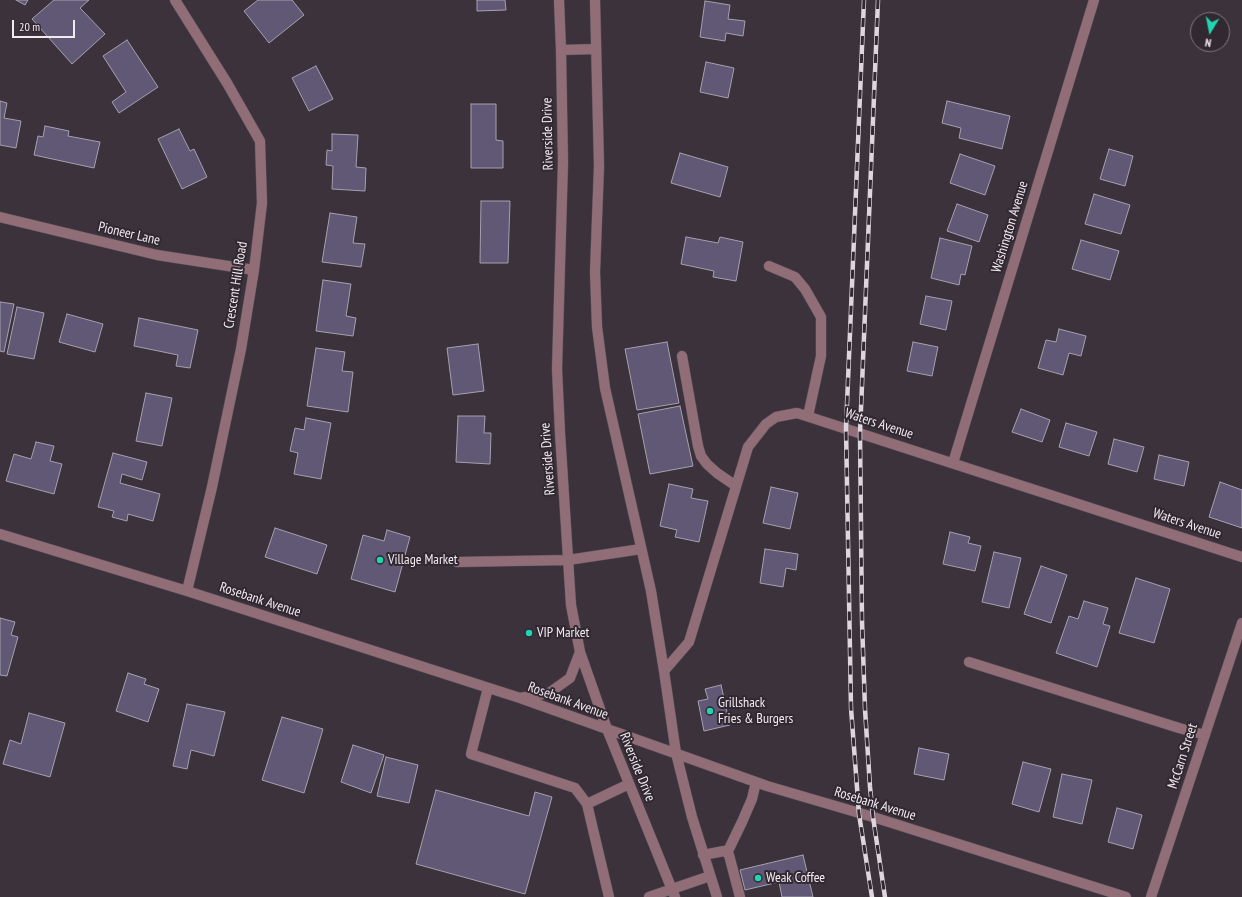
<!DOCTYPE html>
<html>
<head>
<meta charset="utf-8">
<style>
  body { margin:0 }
  #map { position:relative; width:1242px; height:897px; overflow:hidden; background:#3c323b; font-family:"PT Sans Narrow",sans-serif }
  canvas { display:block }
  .north { position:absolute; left:1190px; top:12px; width:40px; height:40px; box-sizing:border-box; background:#312831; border:1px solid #7e767e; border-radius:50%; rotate:190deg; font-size:11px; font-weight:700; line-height:16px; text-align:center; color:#f1ebf1 }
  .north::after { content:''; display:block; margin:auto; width:14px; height:18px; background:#20d5b0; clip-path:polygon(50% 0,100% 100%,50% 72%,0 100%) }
  .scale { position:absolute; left:12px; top:20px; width:63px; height:18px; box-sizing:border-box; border:2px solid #f1ebf1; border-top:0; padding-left:5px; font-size:12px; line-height:14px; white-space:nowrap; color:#f1ebf1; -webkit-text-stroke:3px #312831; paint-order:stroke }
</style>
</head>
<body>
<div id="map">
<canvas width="1242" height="897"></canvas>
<div class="north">N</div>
<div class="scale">20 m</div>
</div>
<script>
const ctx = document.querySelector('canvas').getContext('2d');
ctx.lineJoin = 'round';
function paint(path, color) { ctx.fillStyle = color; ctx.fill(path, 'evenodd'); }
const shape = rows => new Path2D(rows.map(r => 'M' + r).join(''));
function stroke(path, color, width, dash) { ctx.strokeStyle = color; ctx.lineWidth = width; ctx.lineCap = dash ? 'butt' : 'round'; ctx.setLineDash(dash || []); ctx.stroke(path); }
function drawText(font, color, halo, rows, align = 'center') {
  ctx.font = font + ' "PT Sans Narrow",sans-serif'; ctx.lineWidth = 4; ctx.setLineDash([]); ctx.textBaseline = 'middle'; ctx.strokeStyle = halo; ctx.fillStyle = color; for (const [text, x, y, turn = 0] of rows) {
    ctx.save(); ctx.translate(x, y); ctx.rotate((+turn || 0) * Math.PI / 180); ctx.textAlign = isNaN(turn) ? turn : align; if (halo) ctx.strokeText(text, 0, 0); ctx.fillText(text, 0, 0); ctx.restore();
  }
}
const building = shape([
  [16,0,28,0,25,5,16,0],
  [54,0,89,0,80,8,105,34,72,64,32,19,54,0],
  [258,0,292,0,304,15,269,43,244,11,258,0],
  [477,0,505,0,506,10,477,11,477,0],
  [705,1,730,5,728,19,745,21,743,36,726,33,725,41,700,37,705,1],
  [127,40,158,87,119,113,112,102,126,92,103,56,127,40],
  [706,62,734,68,728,98,700,92,706,62],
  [316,66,333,99,309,111,292,78,316,66],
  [0,101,7,103,4,118,21,121,16,148,0,145,0,101],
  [947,101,1010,116,1002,149,959,138,961,128,942,123,947,101],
  [471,104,496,104,496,140,503,141,503,168,471,168,471,104],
  [45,126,69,131,68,136,100,142,94,168,34,155,38,136,43,137,45,126],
  [179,129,190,151,194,149,207,177,182,189,158,139,179,129],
  [332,134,358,135,356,167,366,168,365,191,332,189,333,166,326,165,327,150,332,151,332,134],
  [1109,149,1133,156,1125,186,1100,179,1109,149],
  [680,153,728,167,720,197,671,183,680,153],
  [960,154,995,166,985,195,950,183,960,154],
  [1094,194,1130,205,1121,234,1085,224,1094,194],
  [481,201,510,201,508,263,480,263,481,201],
  [957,204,988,215,979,242,947,231,957,204],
  [330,213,357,217,353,243,365,244,361,267,322,262,330,213],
  [686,237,718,243,720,237,743,242,736,281,713,277,714,271,681,264,686,237],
  [940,238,972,246,965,275,961,274,959,285,931,278,940,238],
  [1081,240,1119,251,1110,280,1072,269,1081,240],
  [323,280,351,284,346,316,356,318,353,336,316,331,323,280],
  [926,296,952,301,946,330,920,324,926,296],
  [0,302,14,304,4,352,0,351,0,302],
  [17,307,44,313,34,359,7,354,17,307],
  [67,314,103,324,95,352,59,342,67,314],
  [139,318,198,330,190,368,176,366,178,355,134,346,139,318],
  [1059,329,1086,336,1081,356,1069,353,1063,375,1038,368,1046,340,1056,342,1059,329],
  [667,342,679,403,637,410,625,349,667,342],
  [913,342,938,347,932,376,907,371,913,342],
  [478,344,484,391,453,395,447,348,478,344],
  [316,348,345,352,342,371,353,372,348,412,307,406,316,348],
  [146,393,172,398,162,446,136,441,146,393],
  [680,406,693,466,650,474,638,414,680,406],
  [1021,409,1050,420,1042,442,1012,432,1021,409],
  [458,416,485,416,484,433,491,433,490,464,456,462,458,416],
  [306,418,331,423,321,479,294,474,298,453,290,451,295,428,304,430,306,418],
  [1066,423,1097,432,1089,456,1059,447,1066,423],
  [1114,439,1144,447,1137,472,1108,464,1114,439],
  [36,442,54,446,50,461,62,464,54,494,6,481,14,454,31,459,36,442],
  [113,453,147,462,142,480,122,474,120,483,160,494,153,521,128,514,127,521,112,517,114,511,98,507,113,453],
  [1159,455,1189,462,1184,486,1154,479,1159,455],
  [1220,482,1242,490,1242,528,1209,517,1220,482],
  [669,484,693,489,691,498,708,501,699,542,675,537,677,530,660,526,669,484],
  [771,487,798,493,790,529,763,523,771,487],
  [275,528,327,545,317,574,265,557,275,528],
  [387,530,410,537,395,592,351,579,363,535,384,541,387,530],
  [950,532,970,537,968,543,981,546,975,571,943,564,950,532],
  [765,549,798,554,796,570,786,568,783,587,760,583,765,549],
  [994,552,1021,558,1009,608,982,602,994,552],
  [1041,566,1067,575,1051,623,1024,614,1041,566],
  [1136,578,1170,589,1154,643,1119,633,1136,578],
  [1084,601,1108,608,1103,624,1110,626,1097,667,1056,653,1069,616,1078,619,1084,601],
  [0,618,15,622,11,635,18,637,7,676,0,675,0,618],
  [128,673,146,679,144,684,159,689,148,722,116,711,128,673],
  [721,685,730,725,704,731,698,701,708,699,705,689,721,685],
  [187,704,225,712,214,756,191,750,187,769,173,766,187,704],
  [29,713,65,723,50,777,3,764,10,740,21,744,29,713],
  [282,717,323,729,304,793,262,780,282,717],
  [353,745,384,755,371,793,341,782,353,745],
  [919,748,949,754,944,780,914,774,919,748],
  [386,757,418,765,409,803,377,796,386,757],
  [1023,762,1051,769,1039,812,1012,804,1023,762],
  [1062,774,1092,780,1082,824,1053,817,1062,774],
  [436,790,529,816,535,792,552,797,525,894,416,864,436,790],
  [1117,808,1142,815,1133,849,1108,842,1117,808],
  [803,855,813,897,782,897,779,882,745,890,740,870,803,855]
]);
paint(building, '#605874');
stroke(building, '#a5a1b0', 1);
const minor = shape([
  [175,0,227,83,260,141,262,203,254,270,241,349,212,487,187,591],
  [559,0,561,50,563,162,557,369,560,433,571,605,580,652,607,729,675,897],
  [595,0,599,166,595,272,597,327,605,388,651,591,664,671,676,753,692,817,717,897],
  [561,50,596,49],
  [0,217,157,255,254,270],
  [769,266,795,277,805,289,821,317,821,356,808,416],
  [682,356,698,446,701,456,707,464,717,473,736,486],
  [953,463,1094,0],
  [0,534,187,591,520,698,767,786,873,817,1126,897],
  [457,562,568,560,641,549],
  [969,662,1179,728,1205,735],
  [664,671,689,642,748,447,766,424,776,417,797,413,1242,557],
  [488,688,471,754,575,788,587,804,609,897],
  [520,698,549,693,570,678,580,652],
  [587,804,629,784],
  [727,853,742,822,752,799,756,782],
  [703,855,724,851,727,853,729,855,740,897],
  [649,897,710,876],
  [1151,897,1242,623]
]);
stroke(minor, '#595058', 11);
stroke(minor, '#906d77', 10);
const rail = shape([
  [864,0,846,428,851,708,859,814,872,897],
  [878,0,860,433,862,621,865,709,870,787,873,817,885,897]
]);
stroke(rail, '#ddd6dd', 4.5);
stroke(rail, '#312831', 3, [9]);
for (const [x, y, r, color] of [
  [380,560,4,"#20d5b0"],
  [529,633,4,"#20d5b0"],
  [710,711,4,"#20d5b0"],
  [758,878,4,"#20d5b0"]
]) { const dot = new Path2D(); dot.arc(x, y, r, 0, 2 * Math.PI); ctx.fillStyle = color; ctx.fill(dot); stroke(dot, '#312831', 1.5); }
drawText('14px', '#f1ebf1', '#312831', [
  ["Riverside Drive",548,134,-91],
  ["Washington Avenue",1010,227,-73],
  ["Pioneer Lane",129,234,13],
  ["Crescent Hill Road",236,285,-81],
  ["Waters Avenue",879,424,18],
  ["Riverside Drive",548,459,-94],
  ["Waters Avenue",1187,524,18],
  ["Rosebank Avenue",260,600,18],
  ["Rosebank Avenue",568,701,20],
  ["McCarn Street",1183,756,-72],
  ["Riverside Drive",637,767,68],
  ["Rosebank Avenue",875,804,17]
]);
drawText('14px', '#f1ebf1', '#312831', [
  ["Village Market",388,560],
  ["VIP Market",537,633],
  ["Grillshack",718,703],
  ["Fries & Burgers",718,719],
  ["Weak Coffee",766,878]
], 'left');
</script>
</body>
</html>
